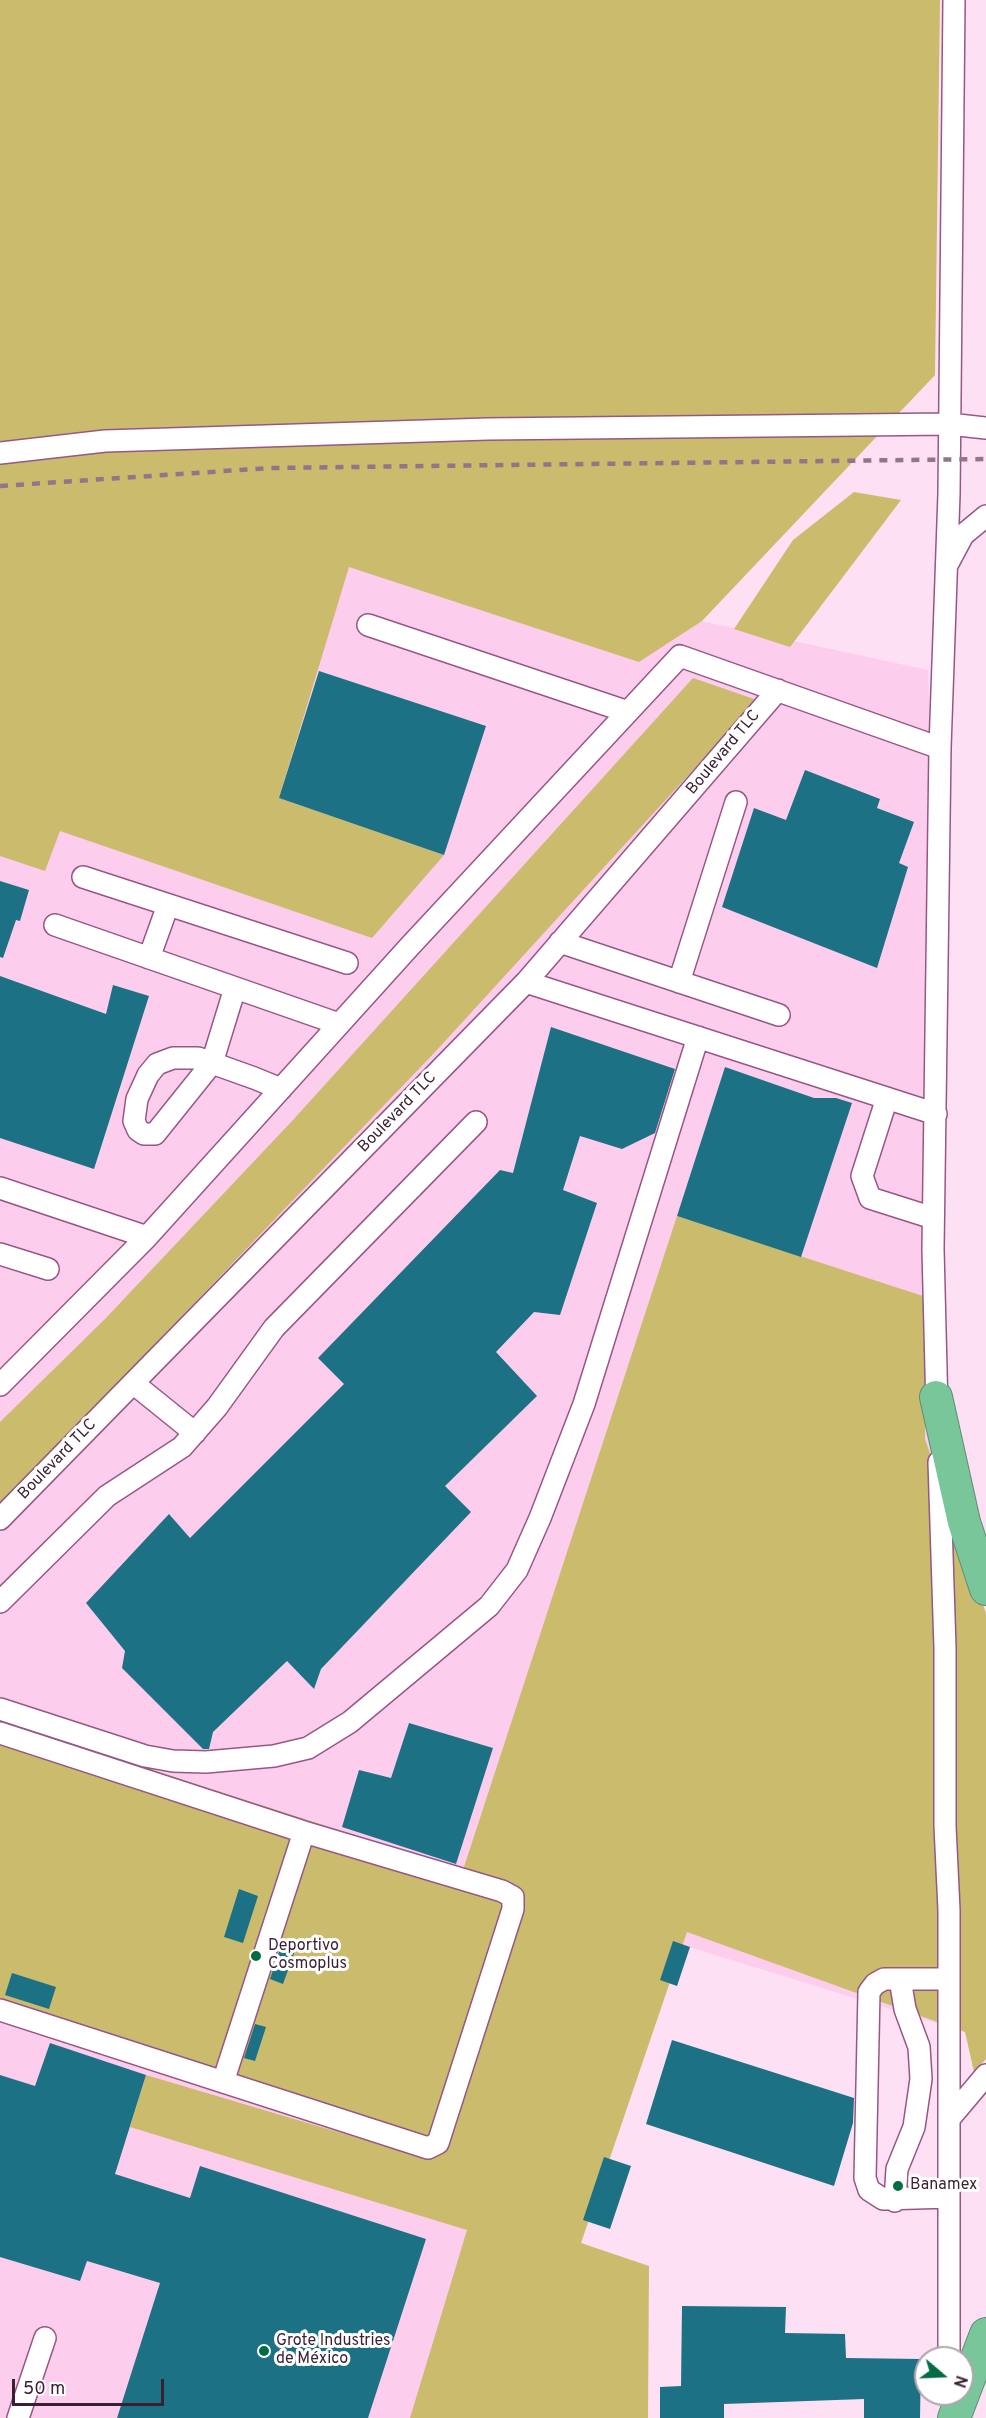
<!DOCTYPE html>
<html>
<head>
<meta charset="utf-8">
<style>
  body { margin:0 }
  #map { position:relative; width:986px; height:2418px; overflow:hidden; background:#fde0f4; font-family:Overpass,sans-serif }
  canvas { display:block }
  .north { position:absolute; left:914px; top:2346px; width:60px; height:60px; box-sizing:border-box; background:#fff; border:2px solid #b0a5ad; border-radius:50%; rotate:109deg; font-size:16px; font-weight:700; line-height:24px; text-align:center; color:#3a1f32 }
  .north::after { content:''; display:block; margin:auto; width:21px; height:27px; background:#036c42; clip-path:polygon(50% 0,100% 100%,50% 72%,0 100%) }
  .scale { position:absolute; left:12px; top:2379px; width:152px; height:27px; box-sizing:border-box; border:3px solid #3a1f32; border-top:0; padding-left:8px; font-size:18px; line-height:21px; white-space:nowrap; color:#3a1f32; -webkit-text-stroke:4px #fff; paint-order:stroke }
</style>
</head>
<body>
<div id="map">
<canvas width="986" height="2418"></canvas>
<div class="north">N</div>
<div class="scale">50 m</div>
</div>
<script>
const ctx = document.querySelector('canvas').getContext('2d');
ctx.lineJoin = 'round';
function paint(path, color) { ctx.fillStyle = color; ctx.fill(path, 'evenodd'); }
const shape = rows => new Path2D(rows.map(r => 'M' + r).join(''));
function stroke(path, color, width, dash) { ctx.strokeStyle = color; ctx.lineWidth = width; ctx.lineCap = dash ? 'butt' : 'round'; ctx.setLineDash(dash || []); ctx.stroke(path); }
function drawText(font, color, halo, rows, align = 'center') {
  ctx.font = font + ' Overpass,sans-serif'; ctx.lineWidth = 6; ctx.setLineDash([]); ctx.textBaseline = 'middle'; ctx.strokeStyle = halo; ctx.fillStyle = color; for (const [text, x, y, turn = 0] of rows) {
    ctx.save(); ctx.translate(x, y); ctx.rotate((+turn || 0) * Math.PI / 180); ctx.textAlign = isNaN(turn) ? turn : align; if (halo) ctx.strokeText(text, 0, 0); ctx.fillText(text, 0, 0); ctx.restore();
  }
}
paint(shape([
  [399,518,701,621,928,670,965,2032,673,1942,583,2220,570,2418,0,2418,0,563]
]), '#fdcded');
paint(shape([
  [0,0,940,0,935,375,702,621,639,662,349,567,279,798,444,855,372,938,60,831,45,871,0,856],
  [854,492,901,500,790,647,734,629,793,540],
  [693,678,757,700,436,1051,0,1506,0,1422,105,1319,293,1120],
  [677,1216,926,1297,925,1439,986,1613,986,2059,974,2072,965,2032,687,1932,581,2243,649,2266,648,2418,410,2418,467,2230,130,2127,146,2075,412,2154,0,2020,0,1721,463,1870]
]), '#cbbb6c');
paint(shape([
  [319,671,486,726,444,855,279,798],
  [805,770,880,799,877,808,914,822,899,863,908,867,877,968,722,907,754,808,786,820],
  [0,881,29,890,20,921,16,920,3,958,0,957],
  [0,976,106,1014,113,985,149,996,94,1169,0,1138],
  [551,1027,675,1069,655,1133,622,1149,580,1136,563,1190,597,1203,560,1315,534,1312,496,1352,537,1396,445,1486,471,1512,321,1669,314,1689,287,1661,213,1732,209,1749,203,1749,122,1668,125,1651,86,1603,169,1514,190,1538,344,1384,318,1358,500,1170,513,1173],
  [725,1067,814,1098,836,1098,852,1103,801,1257,677,1216],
  [409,1723,493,1748,456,1864,342,1827,359,1770,391,1778],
  [239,1889,258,1896,243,1943,224,1937],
  [673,1941,690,1947,677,1986,660,1980],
  [282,1943,296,1948,283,1984,270,1979],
  [12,1973,56,1987,49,2009,5,1995],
  [255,2024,266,2027,255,2061,244,2058],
  [672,2040,854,2098,853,2123,834,2186,646,2124],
  [50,2043,146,2075,115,2174,190,2198,200,2166,426,2239,368,2418,117,2418,160,2283,87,2261,80,2281,0,2257,0,2075,35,2086],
  [604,2157,631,2166,610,2229,583,2220],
  [682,2306,786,2307,785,2333,845,2334,846,2358,921,2359,920,2418,864,2418,864,2399,724,2404,724,2418,660,2418,660,2387,681,2386]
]), '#1d7185');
const minor = shape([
  [0,453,105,441,488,429,949,424,986,428],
  [947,565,963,535,986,516],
  [368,625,628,712],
  [83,877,347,963],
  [55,925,339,1024],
  [560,942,779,1015],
  [149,958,168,905],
  [526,982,936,1114],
  [679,982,736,802],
  [235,988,212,1063,155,1134,144,1134,138,1130,134,1121,137,1099,148,1075,157,1064,173,1058,198,1058,254,1078,281,1089],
  [887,1098,862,1176,870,1198,933,1218],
  [0,1188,147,1237],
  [0,1254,48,1269],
  [133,1383,195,1433],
  [0,1385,147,1237,410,946,680,656,940,748],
  [937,1410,933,1249,940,748,949,494,954,0],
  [939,1462,945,1648,945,1826,949,1910,949,2358],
  [0,1519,526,982,778,690],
  [0,1602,107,1496,182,1447,217,1407,274,1328,476,1122],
  [0,1709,145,1756,173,1761,206,1762,274,1756,308,1748,350,1722,489,1606,517,1570,540,1518,584,1404,698,1037],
  [0,1733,304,1832,502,1891,513,1897,513,1909,438,2143,428,2148,0,2010],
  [949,1979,884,1979,875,1984,869,1992,865,2178,869,2190,883,2199,949,2197],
  [223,2082,304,1832],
  [949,2119,986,2075],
  [895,2201,897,2169,914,2127,921,2079,919,2047,905,2009,900,1979],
  [18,2418,45,2338]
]);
const highway = shape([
  [936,1397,964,1522,986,1589],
  [954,2418,986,2334]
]);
stroke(minor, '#975785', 24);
stroke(highway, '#628c76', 34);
stroke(minor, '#fff', 21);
stroke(highway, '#78c69a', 32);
stroke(shape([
  [0,486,270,468,986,459]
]), '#917589', 4.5, [8, 8]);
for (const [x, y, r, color] of [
  [256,1956,6,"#036c42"],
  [898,2186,6,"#036c42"],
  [264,2351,6,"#036c42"]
]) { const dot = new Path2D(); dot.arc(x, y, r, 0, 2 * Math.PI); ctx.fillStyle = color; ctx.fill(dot); stroke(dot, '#fff', 2); }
drawText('16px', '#3a1f32', '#fff', [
  ["Boulevard TLC",724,753,-50],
  ["Boulevard TLC",398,1113,-46],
  ["Boulevard TLC",58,1460,-46]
]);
drawText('16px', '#3a1f32', '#fff', [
  ["Deportivo",268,1947],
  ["Cosmoplus",268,1965],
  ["Banamex",910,2186],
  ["Grote Industries",276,2342],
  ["de México",276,2360]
], 'left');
</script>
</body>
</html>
